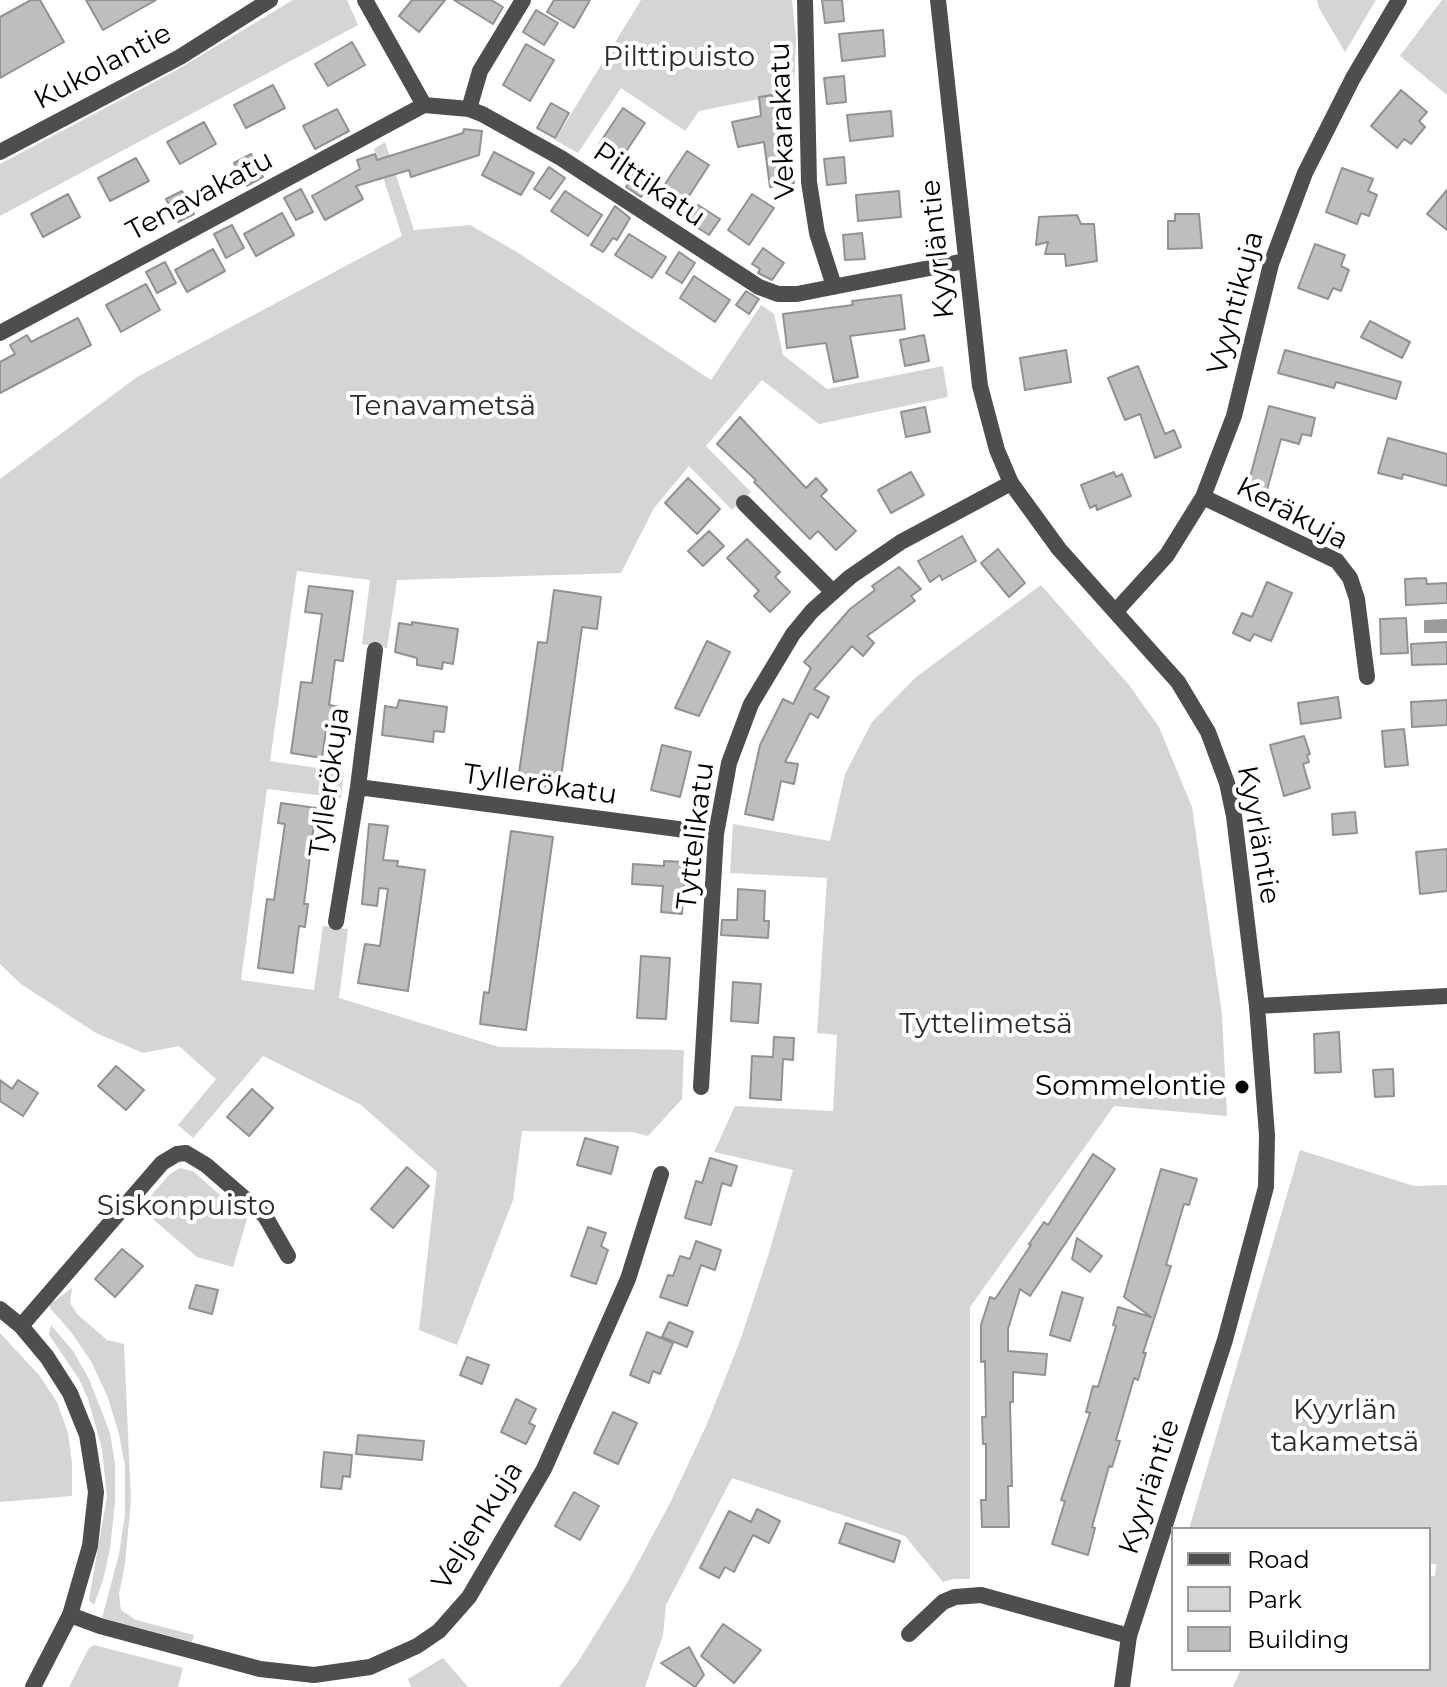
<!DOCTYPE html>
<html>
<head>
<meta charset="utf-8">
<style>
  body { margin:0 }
  #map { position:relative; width:1447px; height:1687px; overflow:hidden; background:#fff; font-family:Montserrat,sans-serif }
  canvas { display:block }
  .legend { position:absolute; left:1171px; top:1527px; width:260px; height:144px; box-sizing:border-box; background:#fff; border:2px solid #999; margin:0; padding:10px 14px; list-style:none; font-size:24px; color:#000 }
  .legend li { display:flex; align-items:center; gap:16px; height:40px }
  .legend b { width:40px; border:2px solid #999 }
</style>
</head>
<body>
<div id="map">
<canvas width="1447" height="1687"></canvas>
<ul class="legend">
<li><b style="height:10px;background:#4e4e4e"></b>Road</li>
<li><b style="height:22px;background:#d5d5d5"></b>Park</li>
<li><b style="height:22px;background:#bebebe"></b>Building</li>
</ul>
</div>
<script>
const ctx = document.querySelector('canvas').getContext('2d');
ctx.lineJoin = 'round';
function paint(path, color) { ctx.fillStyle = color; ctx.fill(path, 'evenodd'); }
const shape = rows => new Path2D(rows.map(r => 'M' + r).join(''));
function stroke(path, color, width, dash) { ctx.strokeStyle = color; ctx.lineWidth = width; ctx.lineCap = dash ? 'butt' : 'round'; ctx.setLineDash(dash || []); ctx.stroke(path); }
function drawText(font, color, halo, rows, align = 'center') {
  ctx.font = font + ' Montserrat,sans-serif'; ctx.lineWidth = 8; ctx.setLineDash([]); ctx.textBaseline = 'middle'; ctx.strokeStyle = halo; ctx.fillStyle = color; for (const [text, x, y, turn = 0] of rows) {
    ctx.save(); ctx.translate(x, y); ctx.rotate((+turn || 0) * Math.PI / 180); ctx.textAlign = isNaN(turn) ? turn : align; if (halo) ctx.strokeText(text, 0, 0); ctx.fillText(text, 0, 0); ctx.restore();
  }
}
paint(shape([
  [293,0,347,0,358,25,0,216,0,164,175,71],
  [641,0,792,0,796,38,794,92,699,111,685,131,621,88,578,153,555,140],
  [1317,0,1376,0,1345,52,1319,8],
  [1442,0,1447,0,1447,95,1400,56],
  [385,142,414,230,470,225,517,252,711,380,761,305,774,314,783,355,827,389,943,366,948,397,819,424,762,380,706,446,751,492,732,510,689,466,654,508,621,573,397,580,387,648,362,644,370,580,297,571,270,761,344,772,341,798,267,789,241,980,314,990,323,926,348,929,339,998,499,1047,684,1050,682,1099,648,1136,633,1132,522,1131,513,1200,457,1345,419,1330,437,1172,361,1105,263,1056,193,1138,178,1125,216,1079,179,1046,143,1053,96,1033,21,984,0,964,0,479,137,377,402,236,374,149],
  [1041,585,1129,685,1159,727,1192,807,1222,1014,1227,1116,1114,1106,970,1307,970,1579,953,1579,943,1582,905,1536,732,1478,666,1605,663,1635,645,1687,559,1687,578,1662,627,1583,669,1505,707,1424,740,1341,768,1256,793,1170,714,1152,735,1106,833,1111,837,1035,817,1033,827,878,730,873,733,824,830,841,845,774,872,722,916,677],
  [1300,1150,1414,1186,1447,1185,1447,1687,1233,1687,1241,1669,1429,1669,1429,1576,1435,1576,1436,1564,1429,1564,1429,1529,1189,1529],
  [180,1168,193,1171,247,1219,233,1267,197,1257,140,1208,170,1174],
  [72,1288,70,1303,77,1314,107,1340,124,1344,131,1500,125,1564,119,1594,121,1610,136,1620,194,1635,192,1642,102,1618,119,1554,125,1514,125,1466,119,1434,108,1398,92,1363,71,1332,50,1308,50,1304],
  [51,1325,73,1351,89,1379,110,1433,115,1463,115,1502,110,1549,103,1580,94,1605,89,1600,90,1593,107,1497,102,1449,88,1399,79,1379,49,1335],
  [0,1333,39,1375,57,1402,68,1433,72,1463,72,1496,0,1502],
  [94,1645,183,1668,178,1687,69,1687,89,1648],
  [443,1658,468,1687,411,1687,408,1679]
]), '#d5d5d5');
paint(shape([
  [1447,619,1447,633,1424,633,1424,620]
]), '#9c9c9c');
const building = shape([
  [31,0,40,0,64,42,0,78,0,17,31,0],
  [86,0,156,0,103,30,86,0],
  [412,0,445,0,419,32,399,16,412,0],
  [454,0,491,0,503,7,493,24,454,0],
  [554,0,590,0,574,28,547,12,554,0],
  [822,0,842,0,844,21,825,23,822,0],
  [536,10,558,23,544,45,523,32,536,10],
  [883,30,885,56,842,61,839,34,883,30],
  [352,42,365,65,328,86,315,64,352,42],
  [526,44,554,60,530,101,503,85,526,44],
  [844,76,846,102,827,104,824,78,844,76],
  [273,85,285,108,246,128,234,105,273,85],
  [1401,90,1427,112,1419,121,1425,127,1411,144,1404,139,1397,148,1371,126,1401,90],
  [772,95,785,165,792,164,794,183,770,187,764,142,738,147,732,122,761,116,759,97,772,95],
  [551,103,569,113,555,138,537,128,551,103],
  [623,108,645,123,621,159,599,144,623,108],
  [337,109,349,131,315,149,303,126,337,109],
  [891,111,893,136,850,141,847,115,891,111],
  [204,122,216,144,180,164,167,142,204,122],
  [464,129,482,131,479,155,411,177,409,170,356,186,363,199,325,220,312,196,360,169,357,160,375,154,377,160,463,133,464,129],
  [687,151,709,165,685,202,663,187,687,151],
  [494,152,534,173,521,195,482,175,494,152],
  [251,154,263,177,247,186,234,163,251,154],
  [844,157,846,183,827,185,824,159,844,157],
  [136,158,149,181,110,201,98,178,136,158],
  [633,162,655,177,641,197,626,187,629,182,623,177,633,162],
  [549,167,565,178,550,199,534,189,549,167],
  [1342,168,1373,179,1368,191,1377,195,1369,216,1361,213,1357,224,1326,212,1342,168],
  [301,189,313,212,296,220,284,198,301,189],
  [1447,190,1447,230,1427,214,1447,190],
  [182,191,194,214,178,222,166,199,182,191],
  [565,191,602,215,588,236,551,211,565,191],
  [899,191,901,217,858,221,856,195,899,191],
  [68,194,80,217,43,237,31,214,68,194],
  [752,194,774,208,749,245,728,230,752,194],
  [698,205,720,219,709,235,687,221,698,205],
  [615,206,630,218,617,240,613,238,603,252,591,245,615,206],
  [282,213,294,235,256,256,244,234,282,213],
  [1175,214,1199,214,1202,248,1168,249,1168,221,1175,221,1175,214],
  [1077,215,1081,224,1094,224,1097,261,1066,266,1065,254,1045,254,1048,242,1036,245,1039,217,1077,215],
  [232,225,244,248,226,258,214,234,232,225],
  [862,233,865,259,845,260,843,235,862,233],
  [629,234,666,257,652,278,615,255,629,234],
  [1315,244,1345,255,1341,266,1349,270,1341,291,1333,288,1328,299,1298,288,1315,244],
  [763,248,784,263,772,280,758,273,760,269,752,264,763,248],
  [213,249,225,271,187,292,175,270,213,249],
  [679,252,695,263,682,283,666,273,679,252],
  [165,262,176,283,157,293,146,272,165,262],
  [694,276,730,300,715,322,680,298,694,276],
  [146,284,160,310,121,332,106,305,146,284],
  [746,291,759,299,749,314,736,305,746,291],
  [901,295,905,329,850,336,858,377,834,382,826,343,787,348,783,314,853,305,852,301,901,295],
  [78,318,91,345,0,393,0,362,15,354,10,345,27,335,31,342,78,318],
  [1370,321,1410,342,1402,358,1361,337,1370,321],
  [924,335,929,361,905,366,900,340,924,335],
  [1066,350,1071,382,1025,390,1020,358,1066,350],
  [1285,350,1401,382,1396,399,1336,382,1334,388,1278,373,1285,350],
  [1138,366,1165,434,1174,430,1181,447,1155,458,1140,414,1125,420,1108,378,1138,366],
  [1269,406,1315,418,1311,436,1302,434,1299,444,1281,439,1264,501,1245,496,1269,406],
  [925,407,930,432,906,437,901,412,925,407],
  [740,417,806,488,816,478,827,490,821,496,856,531,836,550,818,531,810,539,754,482,756,480,717,444,740,417],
  [1388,438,1447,454,1447,486,1403,474,1402,479,1378,473,1388,438],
  [911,472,924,495,891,513,878,490,911,472],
  [1114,472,1116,477,1122,474,1131,496,1097,510,1096,505,1090,508,1081,485,1114,472],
  [688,478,720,509,697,534,665,503,688,478],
  [709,531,724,546,703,566,688,551,709,531],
  [962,536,976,561,942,580,940,575,930,582,918,561,962,536],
  [747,539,780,572,775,577,790,592,770,612,754,596,759,591,727,558,747,539],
  [998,549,1025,583,1009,597,981,563,998,549],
  [899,567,921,589,911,596,915,601,867,636,874,643,863,656,852,646,814,689,829,697,818,718,810,713,785,762,798,764,794,784,781,781,773,820,745,814,760,745,783,699,793,704,811,668,804,662,850,609,875,590,872,586,899,567],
  [1426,578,1427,584,1447,583,1447,603,1406,605,1405,579,1426,578],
  [1267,582,1292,593,1271,641,1254,634,1250,641,1233,633,1242,613,1252,617,1267,582],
  [309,586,353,591,343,661,335,660,329,705,347,708,343,733,326,731,322,758,291,753,301,682,312,683,322,614,305,612,309,586],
  [554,590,601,597,597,629,582,627,559,792,517,787,538,642,547,643,554,590],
  [1406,618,1408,653,1381,654,1380,619,1406,618],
  [412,622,458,629,453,664,443,662,442,669,417,665,417,658,395,652,399,623,412,625,412,622],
  [707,641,730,652,699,716,675,708,707,641],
  [1447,642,1447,664,1412,665,1411,644,1447,642],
  [1338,697,1341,718,1301,724,1298,703,1338,697],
  [399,700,447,707,444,732,434,731,433,742,382,735,385,706,397,708,399,700],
  [1447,700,1447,725,1412,727,1411,702,1447,700],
  [1404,729,1408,765,1385,767,1382,731,1404,729],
  [1304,736,1310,754,1307,755,1309,762,1303,764,1310,788,1284,796,1270,745,1304,736],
  [662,745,691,752,680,797,651,790,662,745],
  [281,803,316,808,304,904,308,904,305,927,299,926,293,973,258,968,267,899,274,900,285,824,278,823,281,803],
  [1355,812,1357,833,1333,835,1332,814,1355,812],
  [369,824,388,826,383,860,398,861,397,866,425,870,408,991,358,983,365,944,380,946,388,889,379,888,377,906,362,904,369,824],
  [511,831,553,837,526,1030,480,1024,484,992,489,993,511,831],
  [1447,849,1447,891,1420,894,1416,852,1447,849],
  [664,861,685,862,682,914,661,912,663,886,632,884,633,864,664,866,664,861],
  [738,889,765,891,764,921,769,921,768,938,721,935,722,920,737,920,738,889],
  [641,956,670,958,666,1019,637,1018,641,956],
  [733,982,761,984,758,1023,731,1021,733,982],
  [1339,1032,1341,1072,1315,1073,1314,1034,1339,1032],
  [774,1037,794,1038,793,1060,783,1059,781,1100,750,1098,752,1056,773,1057,774,1037],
  [116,1066,144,1090,126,1110,98,1086,116,1066],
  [1393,1069,1394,1096,1375,1097,1373,1070,1393,1069],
  [0,1080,12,1089,18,1080,38,1093,23,1116,0,1101,0,1080],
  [252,1089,273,1108,249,1136,227,1117,252,1089],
  [585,1138,618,1147,611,1174,577,1165,585,1138],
  [1093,1154,1115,1169,1030,1296,1020,1289,1008,1329,1008,1351,1047,1354,1045,1375,1013,1372,1013,1402,1010,1402,1012,1486,1008,1486,1009,1527,982,1527,981,1500,986,1500,986,1444,983,1444,982,1417,986,1417,985,1361,981,1362,981,1325,990,1297,995,1299,1031,1245,1029,1244,1044,1222,1048,1225,1093,1154],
  [710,1158,737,1166,731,1186,722,1183,711,1225,685,1218,696,1181,702,1183,710,1158],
  [407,1167,429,1186,393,1228,371,1209,407,1167],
  [1161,1169,1197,1179,1189,1205,1184,1204,1166,1265,1171,1266,1143,1353,1146,1353,1138,1380,1134,1378,1116,1440,1120,1441,1112,1467,1109,1466,1092,1527,1095,1528,1088,1555,1052,1544,1065,1501,1061,1500,1090,1413,1086,1412,1093,1386,1098,1387,1116,1326,1113,1325,1118,1307,1151,1317,1124,1297,1161,1169],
  [588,1227,606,1233,601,1246,608,1250,596,1284,571,1276,588,1227],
  [1077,1238,1102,1256,1090,1272,1072,1259,1077,1238],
  [696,1241,721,1250,715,1270,701,1265,687,1306,660,1297,668,1275,673,1276,680,1256,690,1259,696,1241],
  [122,1249,143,1266,115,1297,95,1279,122,1249],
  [196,1285,218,1290,212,1314,189,1308,196,1285],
  [1062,1292,1083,1298,1070,1341,1050,1335,1062,1292],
  [669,1322,693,1332,687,1347,662,1337,669,1322],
  [647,1332,673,1343,660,1374,653,1371,649,1383,630,1375,647,1332],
  [467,1357,489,1365,482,1384,460,1375,467,1357],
  [516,1399,536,1409,529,1423,535,1426,526,1444,501,1432,516,1399],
  [613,1412,637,1423,618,1464,594,1453,613,1412],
  [358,1435,424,1441,422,1460,356,1454,358,1435],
  [324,1452,352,1455,350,1477,343,1476,341,1489,321,1487,324,1452],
  [574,1492,599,1506,580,1540,555,1526,574,1492],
  [757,1509,780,1521,769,1543,753,1535,734,1572,725,1567,719,1578,700,1568,729,1511,751,1522,757,1509],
  [846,1523,900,1541,894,1562,839,1543,846,1523],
  [723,1624,761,1650,734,1683,701,1656,723,1624],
  [689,1647,704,1675,695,1687,661,1663,689,1647]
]);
paint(building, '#bebebe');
stroke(building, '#929292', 2);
stroke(shape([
  [365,0,424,105,469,109,482,114,561,158,759,287,778,294,797,294,965,261],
  [805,0,809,182,817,233,834,286],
  [469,109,480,71,523,0],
  [0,333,424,105],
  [1203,497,1337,561,1350,578,1357,599,1367,677],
  [744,503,833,592],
  [1116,611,1167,555,1203,497,1234,416,1271,264,1305,173,1353,78,1399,0],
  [358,787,716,834],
  [336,922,358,787,375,650],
  [1257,1006,1447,996],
  [701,1087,716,834,729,763,751,704,793,634,812,611,850,577,901,542,1011,483],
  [21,1326,162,1163,177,1154,186,1153,206,1165,265,1216,288,1256],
  [70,1615,100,1626,260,1669,314,1675,370,1667,417,1646,439,1631,469,1597,544,1469,628,1279,661,1174],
  [909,1634,943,1602,955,1597,981,1595,1129,1636]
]), '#4e4e4e', 16);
stroke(shape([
  [938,0,980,386,997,450,1011,483,1059,549,1178,682,1208,732,1227,783,1234,816,1257,1006,1267,1135,1266,1187,1225,1340,1129,1636,1122,1687],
  [0,152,180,57,270,0],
  [0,1309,21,1326,47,1357,70,1393,87,1435,96,1492,90,1546,70,1615,33,1687]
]), '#4e4e4e', 16);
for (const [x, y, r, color] of [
  [1242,1087,8,"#000"]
]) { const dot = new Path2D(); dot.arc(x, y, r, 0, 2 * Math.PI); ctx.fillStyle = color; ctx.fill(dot); stroke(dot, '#fff', 3); }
drawText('28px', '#2c2c2c', '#fff', [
  ["Pilttipuisto",679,58],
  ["Tenavametsä",443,407],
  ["Tyttelimetsä",986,1025],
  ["Siskonpuisto",186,1207],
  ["Kyyrlän",1345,1411],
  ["takametsä",1345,1443]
]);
drawText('28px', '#000', '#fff', [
  ["Kukolantie",103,67,-28],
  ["Vekarakatu",783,121,-92],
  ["Pilttikatu",649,185,34],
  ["Tenavakatu",200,196,-28],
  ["Kyyrläntie",938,249,-96],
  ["Vyyhtikuja",1236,303,-75],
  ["Keräkuja",1292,514,28],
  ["Tyllerökuja",330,782,-82],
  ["Tyllerökatu",540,785,8],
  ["Kyyrläntie",1258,835,80],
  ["Tyttelikatu",696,836,-83],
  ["Kyyrläntie",1150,1487,-72],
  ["Veljenkuja",478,1526,-58]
]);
drawText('28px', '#000', '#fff', [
  ["Sommelontie",1226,1087]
], 'right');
</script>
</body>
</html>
